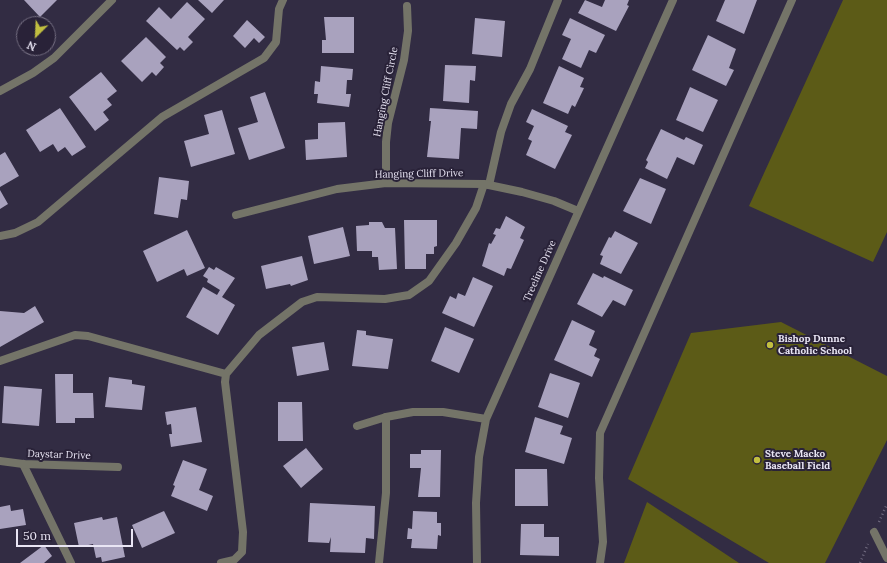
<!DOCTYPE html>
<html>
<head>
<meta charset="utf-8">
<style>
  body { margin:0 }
  #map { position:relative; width:887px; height:563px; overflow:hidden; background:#322c43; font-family:Lora,serif }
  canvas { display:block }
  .north { position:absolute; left:16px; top:16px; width:40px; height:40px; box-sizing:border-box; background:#292238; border:1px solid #767083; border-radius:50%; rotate:204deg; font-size:11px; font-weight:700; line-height:16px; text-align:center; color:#e9e5f4 }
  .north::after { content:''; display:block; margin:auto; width:14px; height:18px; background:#c1be40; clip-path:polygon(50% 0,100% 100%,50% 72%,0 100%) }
  .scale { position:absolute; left:16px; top:529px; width:117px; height:18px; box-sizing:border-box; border:2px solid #e9e5f4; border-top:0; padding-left:5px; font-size:12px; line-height:14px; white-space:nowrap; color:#e9e5f4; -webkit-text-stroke:3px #292238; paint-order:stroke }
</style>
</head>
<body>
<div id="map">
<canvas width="887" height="563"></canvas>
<div class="north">N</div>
<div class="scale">50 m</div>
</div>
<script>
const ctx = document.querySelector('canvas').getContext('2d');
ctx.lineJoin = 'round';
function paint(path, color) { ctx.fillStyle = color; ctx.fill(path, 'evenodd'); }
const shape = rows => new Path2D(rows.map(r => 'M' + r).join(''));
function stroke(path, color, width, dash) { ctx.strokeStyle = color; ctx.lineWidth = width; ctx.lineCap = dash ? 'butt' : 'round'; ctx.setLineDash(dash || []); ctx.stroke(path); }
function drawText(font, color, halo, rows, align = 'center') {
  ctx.font = font + ' Lora,serif'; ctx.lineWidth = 4; ctx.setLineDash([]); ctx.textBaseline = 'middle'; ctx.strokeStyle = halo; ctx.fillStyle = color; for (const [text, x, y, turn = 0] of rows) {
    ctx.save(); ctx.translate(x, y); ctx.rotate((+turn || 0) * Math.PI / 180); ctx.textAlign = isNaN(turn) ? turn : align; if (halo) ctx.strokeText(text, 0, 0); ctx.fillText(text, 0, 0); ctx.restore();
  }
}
paint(shape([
  [843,0,887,0,887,232,873,262,749,206],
  [781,322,887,376,887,440,825,563,769,563,628,479,691,333],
  [647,502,739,563,624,563]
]), '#5c5b17');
paint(shape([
  [24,0,57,0,40,17],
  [198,0,224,0,212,13],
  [585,0,602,7,605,0,629,0,627,5,629,6,616,31,578,13],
  [725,0,757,0,744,34,716,21],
  [187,2,205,19,188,37,193,42,184,51,180,47,177,50,146,21,159,7,171,19],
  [324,17,354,17,354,53,322,53,322,40,326,40],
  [475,18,505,21,502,57,472,54],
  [570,18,605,35,596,53,589,50,581,68,562,59,571,39,562,35],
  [247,20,265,37,259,43,254,38,245,48,233,36],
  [708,35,736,49,729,68,734,70,726,86,692,70],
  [146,37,166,57,160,63,164,67,156,76,152,72,142,82,121,61],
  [445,65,476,66,475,81,470,80,469,103,443,101],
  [321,66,353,69,352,80,347,80,346,94,351,94,349,107,317,103,318,94,314,94,315,81,320,82],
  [559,66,584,78,580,87,584,88,575,107,572,105,568,114,543,103],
  [101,72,117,91,107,99,112,105,103,112,109,120,95,131,69,97],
  [690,87,718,100,703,132,676,120],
  [265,92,285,148,249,160,238,128,258,122,250,97],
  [60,108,86,147,72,156,65,147,58,152,53,144,40,152,26,130],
  [430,108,478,111,477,129,461,128,459,159,427,157,431,121,429,121],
  [532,109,568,126,565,132,572,135,555,169,526,155,532,141,528,139,534,126,526,122],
  [222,110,235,154,191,167,184,141,209,134,204,115],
  [345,122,347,157,306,160,305,140,318,139,318,123],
  [661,129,684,140,686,137,703,145,694,165,677,157,667,179,645,168,648,162,646,160],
  [5,152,19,176,0,187,0,155],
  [159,177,189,181,187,200,181,199,178,218,154,214],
  [640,178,666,189,651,224,623,211],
  [0,190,8,204,0,209],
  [506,216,525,227,520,238,524,240,511,269,507,268,504,276,482,266,489,243,491,244,496,235,493,234,496,228,500,229],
  [404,220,437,220,437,246,434,247,434,254,426,254,426,269,405,269],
  [369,222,382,222,385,228,395,228,397,269,379,270,378,257,372,257,372,251,357,251,356,226,369,225],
  [343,227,350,256,314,264,308,236],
  [187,230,205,268,187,276,184,269,157,282,143,251],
  [615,231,638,243,621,274,600,264,603,256,600,255,609,237,611,238],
  [302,256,308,280,291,286,290,284,266,289,261,266],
  [209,267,214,270,216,267,235,278,222,297,235,305,218,335,186,317,203,287,217,295,220,290,207,282,208,279,203,276],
  [593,273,603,278,604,276,633,290,625,306,613,300,602,317,577,304],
  [473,277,493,286,474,327,442,313,450,296,456,299,458,293,465,296],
  [35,306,44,322,0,347,0,311,24,313],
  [572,320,595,331,589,345,597,349,594,356,600,359,592,377,554,360],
  [445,327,474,339,459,373,431,361],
  [357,330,366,331,366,335,393,339,388,369,352,366],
  [324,342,329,370,297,376,292,347],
  [550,373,580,383,568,418,538,407],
  [55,374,73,374,73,393,93,393,94,418,75,418,75,423,56,423],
  [109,377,132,380,132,384,145,386,142,410,105,407],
  [4,386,42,389,39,426,2,423],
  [278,402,302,402,303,441,278,441],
  [196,407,202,442,171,447,169,434,172,434,171,424,167,425,165,412],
  [535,417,563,426,560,434,572,438,564,464,525,452],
  [306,448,323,469,301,488,283,466],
  [421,450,441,450,440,497,418,497,421,468,410,468,410,454,421,454],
  [183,460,207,469,199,490,213,496,207,511,171,496,175,486,173,485],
  [515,469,547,469,548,506,515,506],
  [310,503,375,506,374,539,366,538,365,553,330,552,331,537,329,543,308,542],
  [10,505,11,511,23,509,26,525,0,529,0,507],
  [164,511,175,533,142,548,132,525],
  [413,511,437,512,437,523,441,523,441,536,438,535,437,549,411,548,412,539,407,539,408,528,412,529],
  [102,517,103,520,117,517,125,557,102,562,101,557,96,558,93,544,79,547,74,523],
  [521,524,544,524,544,537,559,537,559,556,520,555],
  [44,545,52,556,44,563,20,563]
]), '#a9a2be');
stroke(shape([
  [879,522,887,504],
  [860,563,868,544]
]), '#726c81', 2.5, [1, 3]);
stroke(shape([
  [489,185,501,132,511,104,530,69,558,0],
  [0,236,15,233,38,222,162,117,264,58,276,42,279,9,283,0],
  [0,361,75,335,88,336,226,374],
  [23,464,71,563],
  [874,532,887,558],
  [221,563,234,560,242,552,243,532,225,382,226,374,259,335,302,302,317,297,385,299,409,295,429,281,456,243,476,208,484,184],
  [379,563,386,493,386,417],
  [600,563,603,542,599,478,600,433,792,0]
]), '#747468', 8);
stroke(shape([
  [0,91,33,73,54,58,112,0],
  [386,183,386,142,388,123,404,60,408,31,407,6],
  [236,215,337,189,386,183,484,184,522,192,554,201,578,211],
  [357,426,386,417,413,412,443,412,486,419],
  [0,461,23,464,118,467],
  [477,563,476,503,479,457,486,419,673,0]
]), '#747468', 8);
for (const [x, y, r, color] of [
  [770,345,4,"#c1be40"],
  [757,460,4,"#c1be40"]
]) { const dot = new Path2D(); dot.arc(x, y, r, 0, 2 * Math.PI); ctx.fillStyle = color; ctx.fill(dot); stroke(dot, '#292238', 1.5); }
drawText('10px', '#e9e5f4', '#292238', [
  ["Hanging Cliff Circle",386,92,-79],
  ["Hanging Cliff Drive",419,174,-1],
  ["Treeline Drive",540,271,-66],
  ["Daystar Drive",59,455,2]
]);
drawText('bold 10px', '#e9e5f4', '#292238', [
  ["Bishop Dunne",778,339],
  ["Catholic School",778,351],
  ["Steve Macko",765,454],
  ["Baseball Field",765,466]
], 'left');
</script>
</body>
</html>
